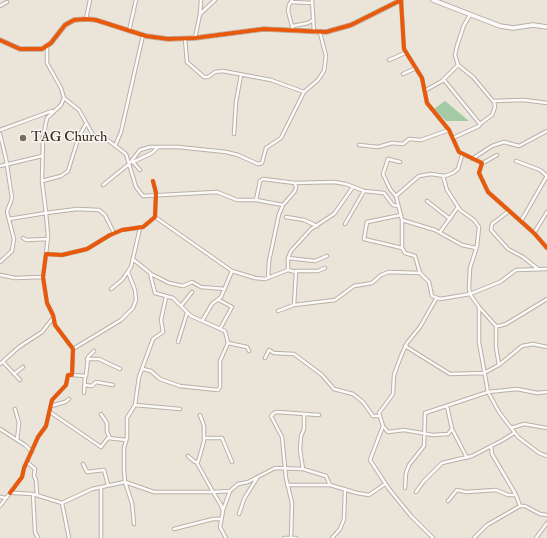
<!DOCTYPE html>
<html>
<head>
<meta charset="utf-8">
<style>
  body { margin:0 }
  canvas { display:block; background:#ebe4d9 }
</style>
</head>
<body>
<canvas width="547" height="538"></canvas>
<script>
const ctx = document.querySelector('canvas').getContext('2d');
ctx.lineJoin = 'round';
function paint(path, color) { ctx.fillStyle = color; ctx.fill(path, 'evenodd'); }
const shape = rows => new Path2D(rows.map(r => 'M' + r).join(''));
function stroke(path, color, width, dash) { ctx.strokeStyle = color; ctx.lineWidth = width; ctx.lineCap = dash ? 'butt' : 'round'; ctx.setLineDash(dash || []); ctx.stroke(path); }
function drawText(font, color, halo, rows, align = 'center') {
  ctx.font = font + ' "IM FELL Double Pica",serif'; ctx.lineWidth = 3; ctx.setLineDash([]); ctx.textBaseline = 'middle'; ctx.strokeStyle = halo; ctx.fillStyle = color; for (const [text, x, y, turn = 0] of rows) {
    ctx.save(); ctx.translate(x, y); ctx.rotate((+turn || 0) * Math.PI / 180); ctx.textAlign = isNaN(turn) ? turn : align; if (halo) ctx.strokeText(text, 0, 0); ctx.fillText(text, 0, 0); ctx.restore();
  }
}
paint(shape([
  [445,101,469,121,446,121,434,109]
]), '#a4c9a5');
const street = shape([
  [292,0,289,5,288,11,293,30],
  [312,0,314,32],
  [401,0,404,49,422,78,427,103,449,130,459,152,482,163,479,173,488,192,534,233,547,248],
  [291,2,312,3],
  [0,6,7,2],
  [200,14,215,0],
  [470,15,464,25,457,46,455,55,458,65,473,77,493,101,524,100,547,103],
  [86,19,90,0],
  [293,26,308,23,313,20],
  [129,31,136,0],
  [195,38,200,14,201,0],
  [185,39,187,62,204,77,208,77,215,72,223,71,271,80,304,92],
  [47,46,47,63,61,88,64,98,61,105,47,118,43,137,42,181,46,213,77,209,99,210,105,215,114,233],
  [389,60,405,53],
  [403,74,416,68],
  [444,80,480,124,479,126,453,138],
  [426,90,442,81,458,65],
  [64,98,79,110,93,135,109,141,126,154,136,187,143,196,217,192,237,200,256,200,283,205],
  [480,124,492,115,495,107,494,101],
  [0,130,52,111],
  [0,134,6,159,12,198,7,212,14,239,12,251,0,262],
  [234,134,236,102,241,75],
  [359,145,378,147,392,143,403,144,409,139,421,140,449,130],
  [115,146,121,132,143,35],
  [472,159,492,146,504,142,519,146,547,131],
  [132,161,140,170],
  [516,161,540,170,547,176],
  [133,162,152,153,158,147],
  [483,163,497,155],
  [0,166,42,156],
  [443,176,447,190,460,210,474,220,479,227,477,246,470,268,469,288,470,294,479,307,496,326,499,326,506,324,547,299],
  [42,181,61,176,68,171,79,136,86,124],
  [103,185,129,164,140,150,150,147,178,147,226,152,238,155,258,164,262,163,266,148,281,138,304,92,318,80,324,71,326,56,320,33],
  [396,196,390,189,383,174,388,159,400,162],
  [256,200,260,181,263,179,295,183,334,182,346,184,364,191,384,193,393,205,398,206],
  [427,201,450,219],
  [509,211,492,224,491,230,508,249,523,257,538,269],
  [401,215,367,222,364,239,402,248,405,253,415,256,420,273],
  [155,217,232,271,255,278,265,279,288,270,288,258,291,251,311,229,334,214,353,187],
  [286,217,304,220,317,226],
  [9,219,46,213,48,236,46,254],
  [402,220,435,230,462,245,476,248],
  [521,221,547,176],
  [345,224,364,191],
  [440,232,458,207],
  [534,233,547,212],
  [23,238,26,240,48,239],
  [402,248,402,220,396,196,419,176,431,174,445,176,453,173,458,169,462,155],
  [288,258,315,261,327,256],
  [134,260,150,273,155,293,173,298,191,316,225,331,228,343,247,347,249,351],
  [288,270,296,272,294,305],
  [296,271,318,271,325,268],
  [151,274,169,283,183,286,192,282,201,287,225,289],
  [0,275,15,278,43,277],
  [268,278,269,261,279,214,283,205,295,191,296,187,295,183],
  [111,289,122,280,131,267,140,228],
  [219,300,232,307,220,329],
  [181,306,192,292],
  [479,308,479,342,488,392,499,412,518,437,539,453,547,456],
  [278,311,294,305,335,300,354,286,372,283,381,275,389,272,420,273,429,282,432,296,440,299,470,294,500,282,516,270,547,269],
  [202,321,212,304,221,297,232,271],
  [496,326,496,347,499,365],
  [178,342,187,313],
  [405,346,450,374,484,373,499,365,522,346,533,344,547,347],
  [73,349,121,320,133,308,136,300,135,290,128,272],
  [265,358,269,350,274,353,294,354,322,375,334,389,353,394,363,402,373,416,379,416],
  [87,359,99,359,120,369],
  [4,363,20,380],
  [0,364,19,347,42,332,53,318],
  [143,369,151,371,160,379,180,386,218,390,220,387,220,361,228,343],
  [14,374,23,367],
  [72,375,86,376,88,357,94,351],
  [85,385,92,386,96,382,113,385],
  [84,393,85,377],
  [135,405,180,409],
  [51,406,65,402,69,399],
  [447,406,452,429,467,458],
  [15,409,19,423,17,440],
  [50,412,101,447,108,438,126,440],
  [101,414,107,423,107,432,110,438],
  [383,426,388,432,404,430,433,435,448,434,452,429],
  [511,428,524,424,547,428],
  [0,429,25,445,32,452],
  [204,438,222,438,232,462],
  [491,446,492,454,516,495,520,506],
  [188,456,195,462,198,462,204,441,204,426,200,415],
  [27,462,35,469,34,476,36,480,37,495],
  [197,463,213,492,230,491],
  [83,464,87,472,104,470,108,485],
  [303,469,326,476,330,485],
  [287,485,330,485,357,493,369,495,385,484],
  [101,487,101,538],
  [405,488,406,473,409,465,424,446,425,413,488,392,517,389,537,393,547,392],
  [416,492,423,482,442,463,472,456,503,440,514,433],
  [10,493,22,477,24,468,38,437,46,426,52,400,66,385,68,375,72,375,73,349,55,325,53,315,47,303,43,277,46,254,62,255,87,249,110,235,122,230,143,227,155,217,156,193,153,181],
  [33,494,35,532,38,538],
  [0,497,6,498],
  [448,501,457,490,466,492,496,490,508,495,516,495],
  [62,503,69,538],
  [0,506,10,493,15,493,33,494,62,503,92,489,125,482,154,492,213,492,221,505,223,511,220,527,226,538],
  [223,510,230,491,238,484,248,482,275,468,303,469,300,450,301,436,304,429,304,415],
  [239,514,244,499,257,478],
  [134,524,132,503,125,482,124,470,124,448,127,438,127,418,135,405,139,377,153,339,163,332,161,320,166,297],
  [174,529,213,519,221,519],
  [284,538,296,538],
  [291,538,292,503,286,478,282,437,271,416,274,413,277,412,319,415],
  [332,538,340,529,344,519,345,489],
  [433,538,411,516,389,489,370,460,383,426,379,413,393,394,394,375,401,356,407,343,420,327,436,299],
  [474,538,487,525,520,506,525,506,540,514,547,515],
  [536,538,547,523]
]);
const secondary = shape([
  [433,0,500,26,513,28,533,25,547,27],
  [0,40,20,49,42,49,51,43,65,25,74,20,86,19,96,20,146,36,168,39,195,38,264,29,326,32,351,25,401,0]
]);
stroke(street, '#b7b1a9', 4.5);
stroke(secondary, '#b7b1a9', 5.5);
stroke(street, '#fcfbf9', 2.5);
stroke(secondary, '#fcfbf9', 3.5);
stroke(shape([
  [401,0,404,49,422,78,427,103,449,130,459,152,482,163,479,173,488,192,534,233,547,248],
  [0,40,20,49,42,49,51,43,65,25,74,20,86,19,96,20,146,36,168,39,195,38,264,29,326,32,351,25,401,0],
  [10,493,22,477,24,468,38,437,46,426,52,400,66,385,68,375,72,375,73,349,55,325,53,315,47,303,43,277,46,254,62,255,87,249,110,235,122,230,143,227,155,217,156,193,153,181]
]), '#e8590c', 4);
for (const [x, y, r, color] of [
  [23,138,4,"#796b5f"]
]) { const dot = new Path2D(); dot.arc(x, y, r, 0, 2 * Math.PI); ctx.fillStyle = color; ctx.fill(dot); stroke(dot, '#f6f6f2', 1.5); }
drawText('14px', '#3b2a1e', '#f6f6f2', [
  ["TAG Church",31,138]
], 'left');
</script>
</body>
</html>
